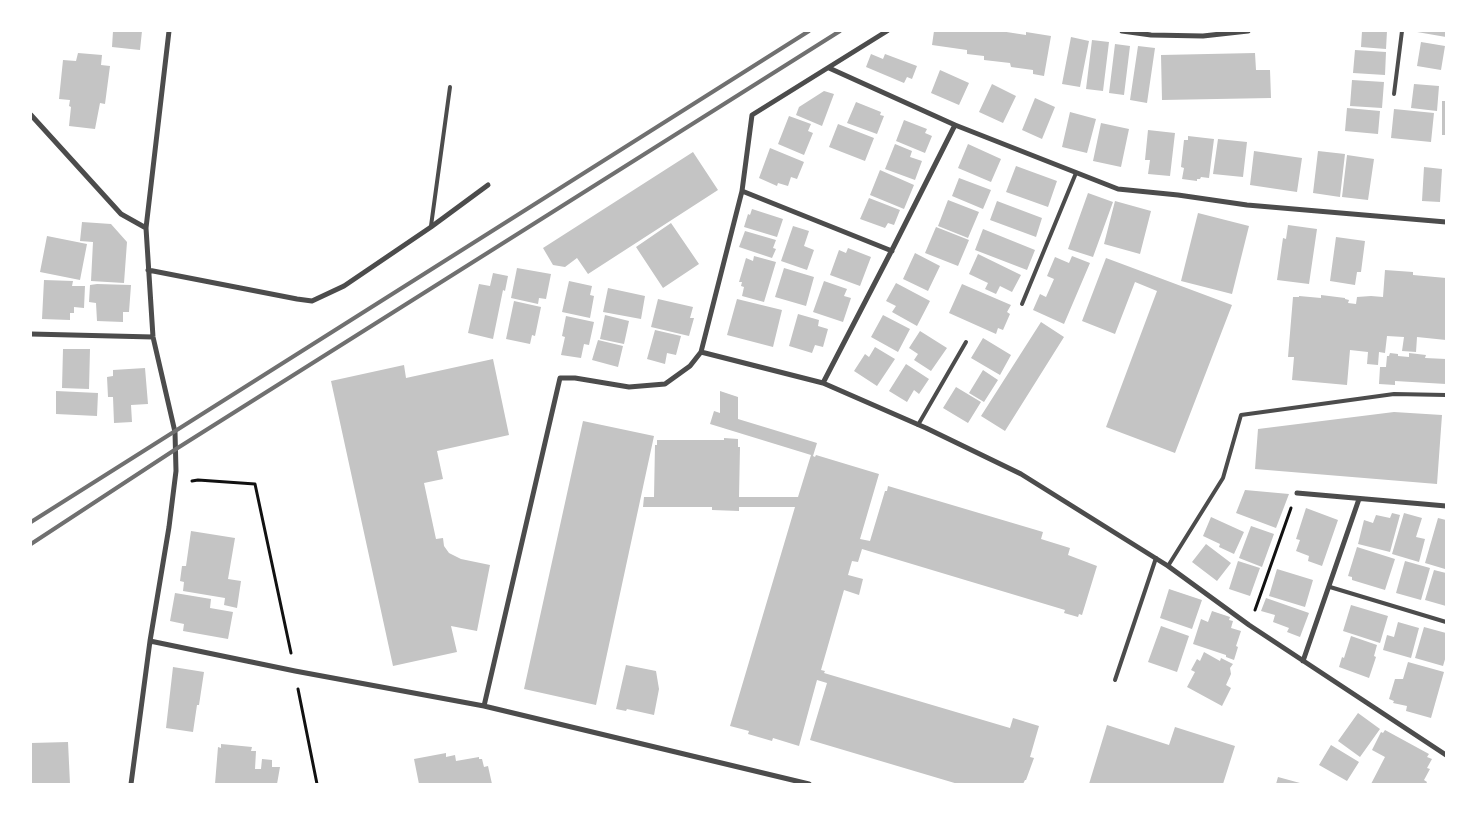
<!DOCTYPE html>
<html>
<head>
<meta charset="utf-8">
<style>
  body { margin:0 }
  #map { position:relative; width:1477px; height:815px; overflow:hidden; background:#fff; font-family:Poppins,sans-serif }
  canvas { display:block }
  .frame { position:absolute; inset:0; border:32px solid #fff; pointer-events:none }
</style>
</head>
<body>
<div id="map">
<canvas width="1477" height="815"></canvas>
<div class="frame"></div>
</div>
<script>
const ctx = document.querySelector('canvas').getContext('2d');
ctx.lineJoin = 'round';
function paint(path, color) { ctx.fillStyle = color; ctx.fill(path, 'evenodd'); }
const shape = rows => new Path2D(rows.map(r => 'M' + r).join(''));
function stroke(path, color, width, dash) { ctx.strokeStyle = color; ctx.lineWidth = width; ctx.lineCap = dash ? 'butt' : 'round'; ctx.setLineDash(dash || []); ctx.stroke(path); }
paint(shape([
  [113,31,142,31,140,50,112,47],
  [934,31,1000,31,1026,35,1026,32,1051,36,1044,76,1033,74,1033,70,1011,67,1010,63,984,60,984,56,967,54,967,50,932,45],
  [1362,31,1387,31,1386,49,1361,47],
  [1417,31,1446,31,1446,37,1417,32],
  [1071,37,1089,41,1080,87,1062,84],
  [1092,40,1109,42,1103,91,1086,89],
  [1421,42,1445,46,1441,70,1417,66],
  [1115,44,1130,46,1124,95,1109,93],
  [1138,46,1155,48,1147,103,1130,100],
  [1355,50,1386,52,1385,75,1353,73],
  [78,53,102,55,101,65,110,66,105,104,100,103,95,129,69,126,71,107,69,106,70,100,59,99,63,60,76,61],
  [1255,53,1256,70,1270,70,1271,98,1162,100,1161,55],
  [871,54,883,59,885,54,917,66,912,79,907,77,904,83,866,67],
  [940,70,969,83,959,105,931,93],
  [1352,80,1384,82,1382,108,1350,106],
  [992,84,1016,96,1003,123,979,112],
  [1414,84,1439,86,1437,111,1411,108],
  [824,91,834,94,822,126,796,115,799,107],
  [1035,98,1055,107,1042,139,1022,130],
  [1442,101,1446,101,1446,135,1442,135],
  [856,102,881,112,880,115,884,116,877,134,847,123],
  [1347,108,1380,111,1378,134,1345,131],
  [1394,109,1434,113,1431,142,1391,138],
  [1070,112,1096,119,1087,153,1062,147],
  [789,116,811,124,808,131,813,133,804,155,778,144],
  [904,120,927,129,925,133,932,136,925,153,896,141],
  [1101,123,1129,129,1121,167,1093,161],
  [838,124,874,138,865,161,829,147],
  [1148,130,1175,133,1170,176,1148,174,1150,160,1145,160],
  [1188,136,1214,139,1209,178,1201,177,1200,179,1197,179,1197,181,1182,179,1184,168,1181,167,1184,140,1188,140],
  [1218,139,1247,142,1243,177,1213,174],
  [895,144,912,151,910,157,922,161,915,180,885,169],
  [968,144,1001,159,991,182,958,168],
  [770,148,804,162,797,179,791,177,788,186,778,183,777,186,759,178],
  [1254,151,1302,158,1297,192,1250,185],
  [1318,151,1345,154,1340,197,1313,193],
  [693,152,718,190,588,274,577,258,565,267,553,265,543,248],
  [1347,155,1374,159,1368,200,1342,197],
  [1016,166,1057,181,1048,207,1006,192],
  [1424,167,1442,169,1440,202,1422,201],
  [880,170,914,185,904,209,870,195],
  [959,178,991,190,983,209,952,196],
  [1088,193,1113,202,1093,257,1068,249],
  [869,198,900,210,894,225,888,223,885,228,860,219],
  [948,200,979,212,968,238,938,226],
  [997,201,1042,218,1036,237,990,220],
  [1115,201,1151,211,1140,254,1104,244],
  [752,209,783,219,777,237,744,227,748,214,750,215],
  [1198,213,1249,226,1232,294,1181,281],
  [82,222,111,224,127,242,124,283,91,281,93,242,80,241],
  [671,223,699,264,663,288,636,247],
  [1288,225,1317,229,1309,284,1277,280,1283,238,1286,239],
  [793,226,809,231,804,246,814,250,807,270,781,261],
  [936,227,969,240,958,266,925,253],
  [983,229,1035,250,1027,270,975,250],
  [745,231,776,240,773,248,776,249,772,258,739,247],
  [47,236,87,244,80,280,40,272],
  [1336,237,1365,241,1361,272,1357,272,1355,285,1330,281],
  [848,248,871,257,860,286,830,275,839,250,846,253],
  [915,253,940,266,928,291,903,279],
  [978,254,1021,275,1012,292,1000,286,996,294,985,289,988,283,969,274],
  [754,256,776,262,764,302,742,296,744,287,741,286,742,282,739,282,746,258,753,261],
  [1072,256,1090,263,1064,324,1033,310,1040,294,1046,297,1054,279,1047,276,1055,257,1069,263],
  [1106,258,1232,305,1175,453,1106,427,1157,291,1135,282,1115,334,1082,321],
  [517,268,551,274,546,299,539,298,538,304,511,298],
  [784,268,814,277,806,306,775,297],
  [1385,270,1413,272,1413,275,1446,278,1446,340,1417,337,1416,352,1402,351,1404,337,1387,336,1385,353,1379,352,1378,365,1367,364,1368,352,1350,350,1347,385,1292,380,1294,357,1288,357,1293,297,1299,297,1299,296,1321,298,1321,295,1345,298,1345,299,1349,300,1348,303,1356,304,1357,297,1371,296,1383,297],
  [493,273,508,276,505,291,503,290,493,339,468,333,479,284,490,286],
  [44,280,73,281,72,286,85,286,84,308,74,307,74,313,70,313,70,320,42,319],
  [569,281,592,286,590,295,594,296,590,318,562,312],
  [824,281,847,289,844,296,851,298,843,322,813,312],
  [896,283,930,301,917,326,892,312,896,306,886,301],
  [97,284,131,285,129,312,123,312,123,322,97,321,96,303,89,302,90,285],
  [962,284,1011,305,1007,312,1010,314,1003,330,998,328,996,334,949,313],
  [608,288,645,296,641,319,603,312],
  [658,299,693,307,690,318,694,318,689,336,651,327],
  [737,299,782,310,773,347,727,335],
  [514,301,541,307,535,336,532,335,530,344,506,339],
  [798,314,819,320,818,326,828,329,823,347,815,345,812,353,789,346],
  [605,315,629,321,624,344,600,339],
  [883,315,910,329,898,352,871,337],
  [566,316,594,322,589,345,584,344,581,358,561,355,565,337,562,336],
  [1041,322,1064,337,1005,431,981,416],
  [655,330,681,336,676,355,667,353,665,364,647,359],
  [920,331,947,348,931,371,914,360,918,354,909,348],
  [983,338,1011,355,1000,375,971,358],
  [598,340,623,346,618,367,592,360],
  [875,347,895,359,877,386,854,371,865,354,869,357],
  [63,349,90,349,89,389,62,388],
  [1390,353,1398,354,1398,356,1409,357,1409,353,1426,355,1425,358,1446,359,1446,384,1395,381,1395,385,1379,384,1380,367,1386,367,1387,356,1389,356],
  [493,359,509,435,437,451,443,479,424,483,436,539,443,538,444,546,449,553,461,559,490,565,477,631,451,626,457,652,393,666,331,381,404,365,406,378],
  [906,364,929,379,919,394,914,390,907,402,889,391],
  [145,368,148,404,131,405,132,422,114,423,113,397,108,397,107,377,113,376,113,370],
  [983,370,998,380,984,402,969,393],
  [956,387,981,402,968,423,943,408],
  [56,391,98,393,97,416,56,414],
  [720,391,738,397,738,419,817,443,813,456,815,457,816,455,879,474,860,539,870,541,885,491,887,491,888,486,1043,532,1041,539,1070,548,1068,555,1097,566,1082,615,1079,614,1078,617,1064,613,1065,610,862,549,858,562,852,561,848,575,863,579,859,595,844,590,821,670,825,671,824,673,1010,728,1013,718,1039,726,1030,757,1034,758,1026,780,1025,780,1023,784,958,784,810,740,827,683,817,680,799,746,773,738,772,741,748,734,749,731,730,726,795,507,739,507,739,511,712,510,712,507,643,507,644,497,654,497,655,445,657,445,657,440,724,440,724,438,738,439,738,447,740,447,739,497,798,497,811,455,710,424,714,411,720,413],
  [1394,412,1442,415,1437,484,1255,469,1258,429],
  [583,421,654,436,596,705,524,689],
  [1245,490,1289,494,1276,528,1236,513],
  [1306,508,1338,520,1322,566,1308,561,1309,556,1296,551,1300,540,1296,539],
  [1392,513,1400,515,1390,552,1358,544,1364,520,1373,523,1376,515,1390,518],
  [1404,513,1422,518,1416,537,1425,539,1419,562,1392,554],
  [1211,517,1244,532,1234,554,1219,547,1220,544,1203,536],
  [1438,518,1446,520,1445,569,1425,563],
  [1251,526,1274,534,1262,567,1239,558],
  [191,531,235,538,228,579,241,581,237,608,224,605,225,598,183,591,184,582,180,581,182,566,186,566],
  [1206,544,1231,563,1217,581,1192,562],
  [1357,547,1395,559,1385,590,1352,580,1352,577,1348,576],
  [1238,561,1260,568,1250,596,1229,589],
  [1405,561,1430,568,1421,600,1396,593],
  [1277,569,1313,580,1305,607,1269,596],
  [1434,570,1446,573,1446,606,1425,600],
  [1169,589,1202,600,1192,629,1160,618],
  [175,593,211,599,210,608,233,612,228,639,183,631,184,624,170,621],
  [1266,598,1309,613,1300,637,1287,632,1289,628,1273,622,1275,615,1261,611],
  [1351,605,1388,616,1380,643,1343,631],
  [1212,611,1230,617,1229,620,1233,621,1231,628,1241,631,1236,646,1238,647,1234,660,1226,657,1226,655,1193,644,1201,619,1208,622],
  [1398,622,1419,628,1411,658,1383,650,1387,635,1394,637],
  [1161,626,1189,636,1177,672,1148,662],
  [1424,627,1446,633,1446,656,1443,666,1415,658],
  [1351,636,1377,645,1374,656,1376,657,1369,678,1339,667,1342,657,1344,658],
  [1204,652,1220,661,1221,658,1233,664,1230,668,1231,674,1226,685,1231,688,1222,706,1187,687,1195,672,1191,670,1197,659,1200,661],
  [1408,662,1444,672,1431,718,1406,711,1407,706,1393,703,1394,701,1389,699,1395,679,1403,679],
  [626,665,656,671,659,689,654,715,627,709,626,711,616,709],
  [173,667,204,672,199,705,197,705,193,732,166,728],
  [1358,713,1380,729,1360,757,1338,741],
  [1107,725,1169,745,1175,727,1235,746,1223,784,1089,784],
  [1385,730,1429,754,1427,757,1432,759,1427,768,1430,769,1424,780,1427,782,1426,784,1371,784,1385,757,1372,750,1381,732,1383,733],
  [68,742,70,784,31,784,31,743],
  [221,744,252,747,251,751,256,751,255,769,261,769,262,759,272,760,272,767,280,767,277,784,215,784,218,747,221,748],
  [1331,745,1359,762,1347,781,1319,765],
  [446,753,446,757,455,755,456,761,479,757,479,759,482,759,484,767,488,766,492,784,419,784,414,759],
  [1278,777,1300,783,1300,784,1276,784]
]), '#c4c4c4');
stroke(shape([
  [192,481,198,480,255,484,291,653],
  [1255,610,1291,508],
  [298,689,317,784]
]), '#111', 3);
stroke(shape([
  [1394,94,1402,31],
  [431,226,450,87],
  [1022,304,1076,173],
  [918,425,966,342],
  [1168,566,1223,478,1241,415,1394,394,1446,395],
  [1330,587,1446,622],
  [1115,680,1156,558]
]), '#4c4c4c', 4);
stroke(shape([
  [1122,31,1151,35,1203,36,1248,31],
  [829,68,955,125],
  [31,115,121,214,146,228],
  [742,191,892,251],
  [148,270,297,299,312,301,344,286,431,227,488,185],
  [31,334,153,337],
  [701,352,823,383,926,428,1021,474,1168,566,1249,625,1446,755],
  [823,383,894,246,955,125,1118,189,1178,195,1247,205,1446,222],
  [1297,493,1446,506],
  [150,641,295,671,484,706,809,784],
  [1303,661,1359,499],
  [484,706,560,378,575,378,629,387,665,384,690,366,701,352,742,191,752,115,887,31],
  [131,784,150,641,169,527,176,471,175,432,153,337,146,228,169,31]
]), '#4c4c4c', 5);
stroke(shape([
  [31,522,809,31],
  [31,544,176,449,840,31]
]), '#707070', 4);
</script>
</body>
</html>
